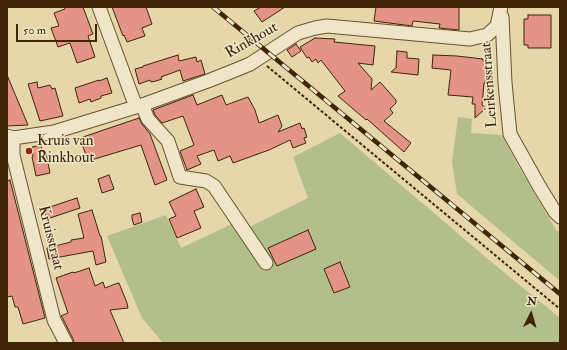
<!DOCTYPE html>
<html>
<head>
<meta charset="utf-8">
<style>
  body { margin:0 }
  #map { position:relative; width:567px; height:350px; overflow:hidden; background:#e6d7ab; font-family:"IM FELL Double Pica",serif }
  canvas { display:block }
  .frame { position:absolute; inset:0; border:8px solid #3f2405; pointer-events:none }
  .north { position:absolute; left:511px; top:294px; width:40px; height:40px; -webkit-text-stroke:3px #efe5c8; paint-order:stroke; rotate:5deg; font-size:11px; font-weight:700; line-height:16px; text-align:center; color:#3f2405 }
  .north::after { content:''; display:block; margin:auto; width:14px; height:18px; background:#3f2405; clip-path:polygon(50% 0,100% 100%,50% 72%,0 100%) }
  .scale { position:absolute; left:16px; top:24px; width:81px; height:18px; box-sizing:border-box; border:2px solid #3f2405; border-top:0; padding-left:5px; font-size:12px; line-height:14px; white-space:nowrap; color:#3f2405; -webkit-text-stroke:3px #efe5c8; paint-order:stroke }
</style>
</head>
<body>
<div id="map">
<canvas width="567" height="350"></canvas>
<div class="frame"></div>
<div class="north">N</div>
<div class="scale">50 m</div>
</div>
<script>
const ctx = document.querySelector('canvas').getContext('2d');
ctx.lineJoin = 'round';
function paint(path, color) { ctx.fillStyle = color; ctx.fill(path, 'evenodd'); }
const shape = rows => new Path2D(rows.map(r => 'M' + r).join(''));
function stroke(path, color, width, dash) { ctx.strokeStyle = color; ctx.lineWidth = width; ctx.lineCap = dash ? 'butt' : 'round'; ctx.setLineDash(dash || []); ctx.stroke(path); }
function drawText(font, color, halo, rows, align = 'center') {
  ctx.font = font + ' "IM FELL Double Pica",serif'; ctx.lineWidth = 3; ctx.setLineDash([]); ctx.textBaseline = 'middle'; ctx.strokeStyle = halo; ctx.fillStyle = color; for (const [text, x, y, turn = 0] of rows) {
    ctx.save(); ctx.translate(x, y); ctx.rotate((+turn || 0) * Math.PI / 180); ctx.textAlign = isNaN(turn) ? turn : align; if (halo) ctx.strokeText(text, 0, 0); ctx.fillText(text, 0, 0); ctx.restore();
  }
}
paint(shape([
  [458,117,472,119,471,133,502,135,517,164,556,230,560,232,560,281,457,194,452,162],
  [340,133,489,260,560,318,560,343,163,343,142,318,107,236,166,215,181,248,238,221,243,230,308,198,293,157]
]), '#b3bf8b');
const building = shape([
  [64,7,83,7,93,34,88,36,95,57,77,63,70,43,58,47,51,28,59,26,54,13,65,9,64,7],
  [112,7,146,7,152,24,142,28,145,36,127,42,124,35,123,36,112,7],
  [261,7,285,7,262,22,254,11,261,7],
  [376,7,459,7,459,30,439,28,440,24,413,21,412,26,374,21,376,7],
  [528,15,551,15,551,48,528,48,528,45,524,45,524,19,528,19,528,15],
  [315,38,335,39,334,42,375,46,373,65,358,63,372,79,371,90,380,82,396,100,396,103,390,109,393,113,384,121,411,143,404,152,367,119,366,120,338,96,345,91,321,60,318,63,316,59,312,62,309,57,307,58,300,47,315,38],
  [296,44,301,51,292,57,287,50,296,44],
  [397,51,407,52,407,58,419,59,418,75,391,72,397,67,396,67,397,51],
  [178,55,179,61,196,57,197,62,201,60,205,74,183,81,180,70,161,77,162,79,156,81,151,82,150,80,139,84,135,69,143,67,143,66,178,55],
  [433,55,457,56,483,59,483,61,486,61,485,74,487,77,487,81,484,83,482,105,486,108,475,118,475,104,472,104,473,97,448,95,451,70,432,68,433,55],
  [7,75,28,125,7,126,7,75],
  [107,78,112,93,101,96,101,98,91,102,90,99,79,103,75,88,99,80,99,81,107,78],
  [37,82,38,88,50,85,52,89,55,88,63,116,40,121,28,84,37,82],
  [193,95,197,105,222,95,226,105,248,97,255,110,259,123,278,115,282,126,278,132,300,123,302,129,304,128,307,137,304,138,306,143,293,148,290,140,269,150,233,163,230,156,218,161,214,150,197,156,201,164,187,170,180,151,194,145,183,116,162,123,155,115,153,110,193,95],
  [139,118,142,124,150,134,167,180,155,185,141,145,88,161,80,138,139,118],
  [41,145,43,154,46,153,50,173,36,176,32,157,33,156,32,147,41,145],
  [109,175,114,189,102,193,98,179,109,175],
  [10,180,45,318,23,324,18,307,15,307,12,296,7,297,7,181,10,180],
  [196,189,204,207,194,211,201,228,177,238,169,219,176,216,169,202,196,189],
  [77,198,80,208,47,219,44,209,77,198],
  [92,210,100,236,101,236,106,262,96,265,93,251,49,259,47,248,71,242,71,240,84,238,78,214,92,210],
  [140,213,142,222,134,225,132,219,132,215,140,213],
  [308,230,316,249,277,266,268,248,308,230],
  [340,262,350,287,334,293,324,269,340,262],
  [89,268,95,286,103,282,105,288,118,283,119,283,127,303,128,308,110,310,124,343,74,343,73,339,62,317,61,316,68,313,56,278,73,272,74,273,89,268]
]);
paint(building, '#e49487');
stroke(building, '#3f2405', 1);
const minor = shape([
  [99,7,136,107],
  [502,17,505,83,510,134,539,186,555,212,560,217],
  [142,105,148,119,168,141,180,177,206,181,214,186,266,263],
  [7,136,13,138,54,132,142,105,208,81,238,69,250,64,298,33,315,28,327,26,470,39,487,35,497,26,501,7],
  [13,138,13,155,54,320,66,343]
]);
stroke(minor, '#69512e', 15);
stroke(shape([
  [267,66,560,309]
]), '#3f2405', 2, [3, 2]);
stroke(minor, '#efe5c8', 13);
const rail = shape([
  [213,7,560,294]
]);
stroke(rail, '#3f2405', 4.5);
stroke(rail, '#efe5c8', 3, [9]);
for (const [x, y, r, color] of [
  [29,151,4,"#8f2418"]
]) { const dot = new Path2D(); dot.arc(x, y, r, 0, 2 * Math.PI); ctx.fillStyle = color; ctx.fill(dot); stroke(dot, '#efe5c8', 1.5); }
drawText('15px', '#3f2405', '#efe5c8', [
  ["Rinkhout",252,41,-30],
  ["Leirkensstraat",490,85,-94],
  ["Kruisstraat",50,238,76]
]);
drawText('15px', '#3f2405', '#efe5c8', [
  ["Kruis van",37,142],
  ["Rinkhout",37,159]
], 'left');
</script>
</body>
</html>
